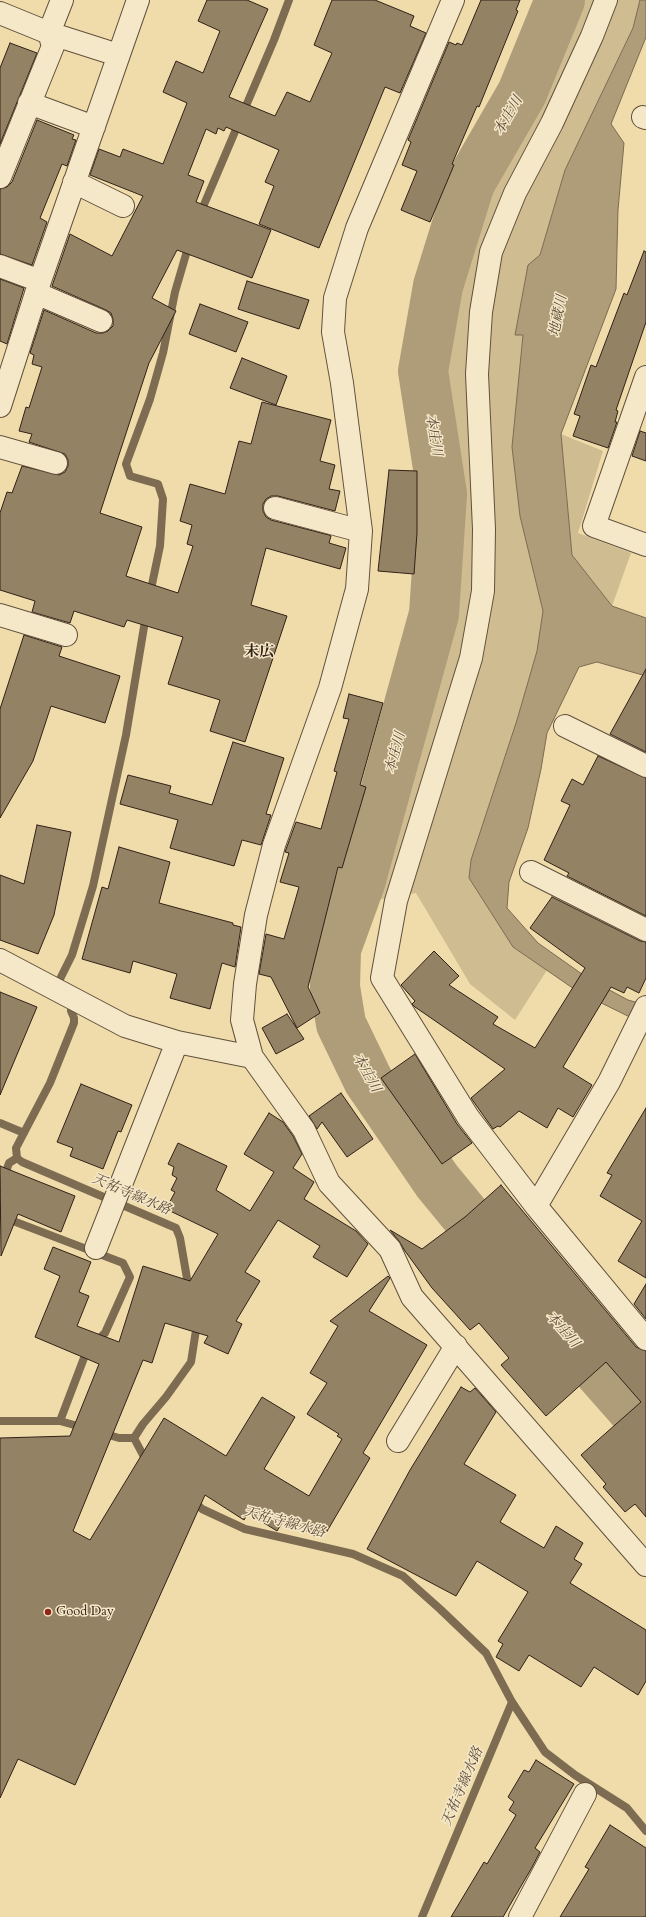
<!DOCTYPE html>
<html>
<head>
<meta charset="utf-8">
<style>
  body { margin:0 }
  canvas { display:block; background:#efdcaa }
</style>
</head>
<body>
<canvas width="646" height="1917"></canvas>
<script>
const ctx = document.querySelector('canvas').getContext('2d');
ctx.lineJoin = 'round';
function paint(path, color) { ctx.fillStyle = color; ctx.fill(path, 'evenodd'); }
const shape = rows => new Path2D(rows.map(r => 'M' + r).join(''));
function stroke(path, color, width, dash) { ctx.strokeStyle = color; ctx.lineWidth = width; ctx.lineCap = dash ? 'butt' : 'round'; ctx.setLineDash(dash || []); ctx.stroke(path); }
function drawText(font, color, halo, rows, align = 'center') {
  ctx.font = font + ' Cardo,"Noto Serif JP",serif'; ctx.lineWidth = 3; ctx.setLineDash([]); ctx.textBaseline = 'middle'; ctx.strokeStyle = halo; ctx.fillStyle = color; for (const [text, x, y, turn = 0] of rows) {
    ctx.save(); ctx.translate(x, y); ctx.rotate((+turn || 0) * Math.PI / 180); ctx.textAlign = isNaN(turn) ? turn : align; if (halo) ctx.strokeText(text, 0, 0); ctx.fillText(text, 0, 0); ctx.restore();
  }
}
paint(shape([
  [576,0,640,0,633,28,565,170,540,255,528,265,515,334,523,335,512,447,520,516,543,611,537,651,517,720,471,860,469,878,513,947,547,970,515,1020,470,984,416,893,376,900,447,610,458,487,435,366,474,202,537,96],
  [561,434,603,451,578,533,631,553,612,606,572,555]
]), '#cfbc91');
const water = shape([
  [640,0,646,0,646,37,611,124,624,143,618,210,616,289,561,434,572,555,612,606,646,618,646,676,597,662,579,667,547,733,541,769,528,828,509,882,507,908,538,943,589,979,628,1000,646,1005,646,1025,577,991,513,947,469,878,471,860,517,720,537,651,543,611,520,516,512,447,523,335,515,335,528,265,540,255,565,170,633,28,640,0]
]);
paint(water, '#af9c78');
stroke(water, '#7d6b52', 1);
stroke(shape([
  [200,214,274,40,289,0],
  [150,594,160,546,163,499,158,484,130,476,126,464,150,399,163,353,175,292,189,244],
  [55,989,72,955,93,886,126,735,146,615],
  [71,1011,74,1018,74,1023,50,1083,16,1148,17,1158,22,1162,176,1228,180,1238,189,1290],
  [0,1123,24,1133],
  [0,1189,9,1163,17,1158],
  [0,1216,123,1263,130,1277,105,1333,87,1350,60,1421],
  [0,1421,60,1421,85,1428],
  [102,1433,119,1438,134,1438],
  [134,1438,143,1455,149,1460],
  [134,1438,143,1424,166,1397,191,1362,196,1330,195,1323],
  [192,1499,202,1509,245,1529,353,1554,403,1576,440,1609,486,1653,512,1702,545,1752,575,1775,627,1808,646,1831],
  [422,1917,512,1702]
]), '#7d6b52', 8);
stroke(shape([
  [560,0,522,93,470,183,438,286,423,371,442,494,434,614,360,883,336,949,335,987,341,1024,368,1080,437,1181,526,1289,646,1425]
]), '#af9c78', 50);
const building = shape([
  [207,0,247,0,268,9,229,97,275,116,287,92,310,102,332,53,314,45,332,0,375,0,414,16,410,26,426,33,400,93,385,87,319,248,259,224,274,186,265,182,279,150,226,127,224,131,218,128,216,134,206,129,188,175,204,181,196,202,271,230,252,278,177,250,152,298,176,311,149,363,100,513,142,527,126,576,178,593,193,546,187,544,192,525,180,521,190,484,225,494,239,441,251,444,262,402,331,420,320,461,335,465,329,489,340,491,335,511,278,496,271,496,266,499,263,504,263,511,266,517,271,520,329,535,331,536,329,543,346,548,340,569,266,548,251,605,287,616,245,742,210,731,220,700,168,684,183,637,127,620,124,627,74,611,70,623,32,612,35,601,0,590,0,513,7,492,12,493,22,466,59,475,65,472,68,466,68,460,65,454,29,442,32,434,19,431,26,407,29,408,42,367,32,364,34,355,30,353,44,310,96,333,103,333,108,331,113,326,113,319,111,313,106,310,52,286,70,234,112,256,143,196,90,175,99,149,120,157,123,149,163,164,187,103,163,92,176,61,203,73,220,31,198,21,207,0],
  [481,0,520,0,516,10,518,11,479,107,477,106,452,164,454,165,430,222,401,210,417,171,402,165,411,142,408,140,449,42,456,45,457,43,462,45,481,0],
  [10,43,37,53,0,144,0,68,10,43],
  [37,120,74,135,72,139,76,140,67,166,62,164,40,218,47,222,32,265,0,254,0,189,7,187,12,182,37,120],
  [644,251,646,252,646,322,616,410,618,411,615,422,617,422,608,448,573,436,580,416,574,414,591,365,596,367,624,293,627,295,644,251],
  [0,279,24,288,7,344,0,341,0,279],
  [247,281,309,300,299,329,238,309,247,281],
  [200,304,248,322,236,352,189,334,200,304],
  [242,358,287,376,276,405,230,388,242,358],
  [640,431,646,433,646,461,632,456,640,431],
  [389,470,417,471,417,533,414,574,378,571,389,470],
  [24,635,62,647,59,656,120,676,105,723,51,706,33,761,0,818,0,709,24,635],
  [646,669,646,752,610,734,646,669],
  [349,694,383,703,360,785,366,787,342,868,338,867,308,987,320,1013,297,1028,271,977,259,974,266,934,284,939,299,887,280,882,289,853,285,852,296,822,321,829,337,772,334,771,349,719,343,718,349,694],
  [233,742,284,758,266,814,271,815,261,845,242,840,234,866,170,848,178,820,120,804,128,775,171,786,169,793,212,805,233,742],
  [598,756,646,778,646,916,567,876,569,873,544,860,570,805,561,801,572,779,583,785,598,756],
  [37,825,71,832,54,915,38,954,0,940,0,875,24,884,37,825],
  [119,847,170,862,159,903,233,923,233,925,241,927,235,967,222,963,210,1009,170,998,177,974,133,961,130,973,82,959,102,887,108,889,119,847],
  [552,897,640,941,646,942,646,978,639,993,627,987,624,993,611,987,563,1067,592,1085,573,1117,558,1108,547,1128,519,1111,500,1127,498,1126,493,1129,471,1098,505,1069,415,1007,412,1004,415,1001,401,985,434,951,459,976,449,985,498,1017,493,1024,535,1048,585,968,530,928,552,897],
  [0,992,37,1007,0,1095,0,992],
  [287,1014,304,1039,276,1054,262,1028,287,1014],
  [415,1054,457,1124,472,1143,442,1164,381,1078,415,1054],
  [81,1084,132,1105,121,1132,118,1131,103,1169,70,1156,73,1148,57,1142,81,1084],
  [341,1093,373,1139,347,1157,322,1122,317,1129,309,1116,341,1093],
  [646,1108,646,1278,618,1261,642,1221,600,1196,612,1175,607,1173,646,1108],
  [269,1113,283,1122,293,1136,302,1154,293,1168,314,1182,304,1199,356,1231,368,1244,347,1277,313,1257,320,1246,278,1220,245,1272,260,1281,236,1321,242,1324,228,1354,204,1343,208,1336,165,1323,152,1363,143,1360,73,1531,90,1540,164,1418,226,1456,262,1397,295,1417,264,1469,309,1496,342,1439,337,1436,339,1434,307,1414,327,1383,310,1373,338,1326,330,1321,388,1276,390,1278,369,1311,427,1345,363,1453,370,1458,326,1533,319,1530,315,1536,285,1518,277,1531,248,1513,244,1520,205,1495,75,1785,18,1759,0,1798,0,1438,70,1436,99,1364,35,1337,60,1276,44,1269,53,1247,91,1262,79,1292,89,1296,77,1326,119,1342,143,1266,190,1281,218,1234,166,1209,175,1192,171,1190,177,1178,172,1175,174,1167,168,1164,178,1143,227,1166,216,1190,250,1211,274,1172,244,1154,269,1113],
  [0,1166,75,1196,61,1232,18,1214,1,1256,0,1166],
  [501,1185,636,1347,646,1351,646,1517,635,1504,625,1512,603,1487,606,1484,581,1455,641,1402,606,1362,546,1416,501,1365,509,1358,479,1323,470,1330,432,1288,405,1251,399,1241,390,1230,422,1249,465,1217,501,1185],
  [646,1284,646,1319,634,1304,646,1284],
  [461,1387,470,1392,475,1388,496,1412,464,1464,516,1495,500,1522,544,1548,556,1526,583,1543,574,1559,582,1564,570,1583,646,1630,646,1681,638,1695,594,1667,581,1687,529,1655,519,1671,496,1657,503,1644,498,1641,528,1592,477,1561,456,1596,367,1549,410,1470,461,1387],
  [536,1760,574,1784,535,1848,540,1852,531,1869,503,1917,451,1917,484,1862,487,1864,516,1815,509,1810,514,1802,508,1797,524,1770,529,1772,536,1760],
  [610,1825,646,1848,646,1917,560,1917,589,1869,585,1867,610,1825]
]);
paint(building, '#948264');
stroke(building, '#322118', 1);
const minor = shape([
  [606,0,592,36,552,123,515,193,491,252,481,312,477,374,484,529,483,591,471,658,396,901,382,978,468,1117,536,1206,646,1339],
  [0,13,49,33,118,55],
  [29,103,94,127],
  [643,117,646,118],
  [0,177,53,46,49,33,62,0],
  [74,182,123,206],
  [0,266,40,281],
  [36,293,101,321],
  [646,377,594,526,646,545],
  [0,406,40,281,138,0],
  [0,447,56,463],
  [275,508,361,531],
  [0,615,66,635],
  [565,726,646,766],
  [531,872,646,930],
  [0,960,125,1026,177,1042,252,1057,304,1130,329,1183,390,1249,412,1297,646,1565],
  [252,1057,242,1020,245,984,256,915,274,845,330,688,357,589,361,531,342,383,333,332,335,298,357,228,453,0],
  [536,1206,609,1082,646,1007],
  [96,1248,177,1042],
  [398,1441,456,1346],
  [520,1917,585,1794]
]);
stroke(minor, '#61503c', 24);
stroke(minor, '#f5e8c8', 22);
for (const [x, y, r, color] of [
  [48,1612,4,"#8f2418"]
]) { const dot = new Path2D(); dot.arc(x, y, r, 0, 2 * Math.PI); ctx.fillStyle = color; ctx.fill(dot); stroke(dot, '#f5e8c8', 1.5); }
drawText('13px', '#322118', '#f5e8c8', [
  ["Good Day",56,1612]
], 'left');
drawText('italic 14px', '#5e4c3a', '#f5e8c8', [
  ["本庄川",509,116,-60],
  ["地蔵川",559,316,-79],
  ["本庄川",433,435,81],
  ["本庄川",396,753,-75],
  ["本庄川",366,1073,61],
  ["天祐寺線水路",131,1195,23],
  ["本庄川",562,1330,49],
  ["天祐寺線水路",284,1523,15],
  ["天祐寺線水路",463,1787,-67]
]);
drawText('bold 15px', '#322118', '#f5e8c8', [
  ["末広",259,653]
]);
</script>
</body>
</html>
